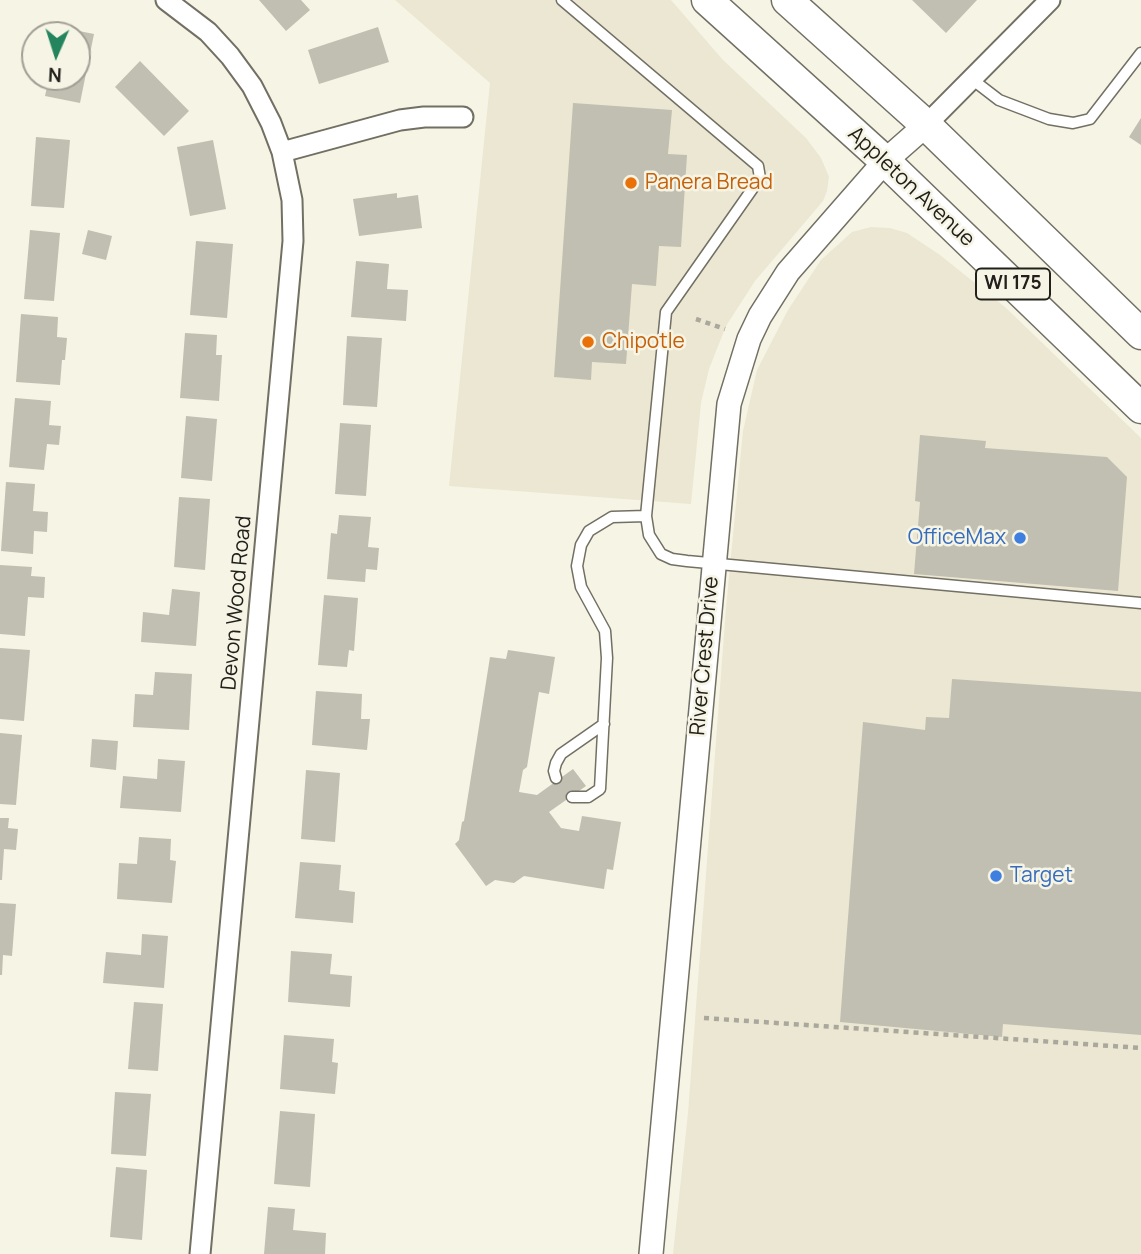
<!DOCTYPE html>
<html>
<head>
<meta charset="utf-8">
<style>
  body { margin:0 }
  #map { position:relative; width:1141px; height:1254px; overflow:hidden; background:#f6f4e5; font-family:Manrope,sans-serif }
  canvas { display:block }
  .north { position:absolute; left:21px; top:21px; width:70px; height:70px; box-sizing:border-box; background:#f6f4e5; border:2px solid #a19f94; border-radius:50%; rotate:183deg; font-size:19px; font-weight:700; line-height:28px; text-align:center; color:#21201b }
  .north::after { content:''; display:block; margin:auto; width:24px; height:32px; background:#24845d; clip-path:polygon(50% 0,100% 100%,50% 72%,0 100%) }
</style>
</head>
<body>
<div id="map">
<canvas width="1141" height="1254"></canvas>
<div class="north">N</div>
</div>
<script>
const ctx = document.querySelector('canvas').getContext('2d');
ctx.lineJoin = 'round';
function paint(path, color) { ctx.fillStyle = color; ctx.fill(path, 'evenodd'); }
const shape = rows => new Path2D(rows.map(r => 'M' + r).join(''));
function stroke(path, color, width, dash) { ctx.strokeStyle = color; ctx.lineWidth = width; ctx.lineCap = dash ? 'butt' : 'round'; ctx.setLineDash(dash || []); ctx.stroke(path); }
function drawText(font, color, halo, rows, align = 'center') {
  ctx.font = font + ' Manrope,sans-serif'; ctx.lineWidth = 5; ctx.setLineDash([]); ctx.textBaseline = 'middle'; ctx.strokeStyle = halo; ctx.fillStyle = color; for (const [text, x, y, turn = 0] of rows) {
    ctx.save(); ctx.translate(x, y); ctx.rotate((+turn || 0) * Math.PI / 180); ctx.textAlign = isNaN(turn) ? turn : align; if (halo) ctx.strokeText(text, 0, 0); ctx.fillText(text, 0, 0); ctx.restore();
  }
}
paint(shape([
  [395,0,671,0,723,60,806,138,821,158,829,177,827,191,823,201,755,281,726,326,709,369,701,403,691,504,449,486,490,83],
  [871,227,890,228,907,233,940,255,1005,307,1141,438,1141,1254,673,1254,688,1113,726,608,743,431,757,370,788,310,821,260,852,232]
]), '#ece7d2');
paint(shape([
  [259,0,301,0,310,10,286,31],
  [912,0,977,0,946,33],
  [59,27,94,34,80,103,45,96,49,77,77,77,77,35,57,35],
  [378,27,389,62,319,84,308,50],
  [140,61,189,111,164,136,115,87],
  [573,103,672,110,668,154,687,155,681,247,659,246,656,286,632,284,626,364,592,362,591,380,554,377],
  [1141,118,1141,145,1129,137],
  [36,137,70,140,64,208,31,206],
  [213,140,226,209,190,216,177,147],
  [397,193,397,198,418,195,422,228,359,236,353,199],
  [30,230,60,233,54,301,24,299],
  [88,230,112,236,106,260,82,254],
  [196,241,233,244,227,318,190,315],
  [356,261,389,264,387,289,408,290,406,321,351,317],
  [21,314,58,317,57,337,67,338,65,360,62,360,60,385,16,382],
  [185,333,217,335,216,355,222,355,219,401,180,398],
  [347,336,382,338,377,407,343,405],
  [15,398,51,401,49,425,61,426,59,445,47,444,44,470,9,467],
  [186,416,217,419,212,481,181,478],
  [340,423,371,425,366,496,335,494],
  [920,435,986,441,985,448,1107,457,1127,477,1118,591,914,574,920,502,915,501],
  [6,482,35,484,33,511,48,512,47,532,34,531,33,554,1,551],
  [179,497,210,499,205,570,174,567],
  [339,515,371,517,368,547,379,548,377,570,366,569,365,582,327,579,331,533,337,534],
  [0,565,32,567,31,576,45,577,44,598,28,597,25,636,0,634],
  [172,589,200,592,196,646,141,642,143,612,169,615],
  [324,595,358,598,354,651,349,650,347,667,318,665],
  [0,648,30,650,24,721,0,719],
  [508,650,555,657,549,694,539,692,527,767,523,770,519,792,537,795,573,769,586,786,549,812,561,828,579,831,582,816,621,822,613,870,607,869,604,889,524,876,514,883,495,880,486,886,455,844,459,840,462,822,464,821,490,657,506,659],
  [155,672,192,674,189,730,133,727,135,694,153,695],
  [952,679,1141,692,1141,1035,1003,1024,1002,1037,840,1022,863,722,925,730,926,717,949,718],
  [316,691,362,694,361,719,370,719,367,750,312,745],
  [0,733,22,735,16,805,0,804],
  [92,739,118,741,116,770,90,767],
  [158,759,185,761,181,812,120,808,123,776,157,779],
  [306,770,340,773,335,842,301,839],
  [0,818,9,818,8,828,18,829,16,850,4,849,2,880,0,880],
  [139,837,171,839,170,860,176,861,172,903,117,899,119,863,137,864],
  [300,862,341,865,339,890,355,892,353,923,295,918],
  [0,903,16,904,12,956,3,955,2,975,0,975],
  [142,934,168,936,164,988,103,983,106,952,141,955],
  [291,951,332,954,330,974,352,976,350,1007,288,1002],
  [134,1002,163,1004,158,1071,128,1069],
  [284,1035,334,1039,332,1062,338,1063,335,1094,280,1089],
  [115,1092,151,1094,146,1156,111,1154],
  [280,1111,315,1114,310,1187,274,1184],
  [116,1167,147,1170,142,1240,110,1237],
  [268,1207,295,1209,293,1230,326,1233,325,1254,264,1254]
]), '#c1bfb1');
const service = shape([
  [562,0,758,166,760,178,666,312,646,516,649,535,661,554,672,559,687,561,1141,603],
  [973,80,999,100,1049,119,1073,123,1090,119,1141,53],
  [556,778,554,771,556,763,561,754,604,724],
  [572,797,588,797,600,789,607,658,605,631,581,587,577,566,581,545,589,531,612,517,646,516]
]);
const minor = shape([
  [166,0,208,32,230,56,252,86,271,123,282,152,292,200,293,241,200,1254],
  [926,125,1050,0],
  [282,152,400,120,424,117,463,117]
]);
const tertiary = shape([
  [651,1254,729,404,749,339,760,316,788,272,885,161,926,125]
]);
const primary = shape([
  [707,0,885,161,1141,408],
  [787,0,926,125,1141,334]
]);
stroke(service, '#726f63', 13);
stroke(minor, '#726f63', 23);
stroke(tertiary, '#726f63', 26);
stroke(primary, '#726f63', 33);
stroke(shape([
  [696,319,725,329],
  [704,1018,1141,1048]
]), '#aaa89d', 4.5, [5, 5]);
stroke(service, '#fff', 10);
stroke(minor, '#fff', 19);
stroke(tertiary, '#fff', 23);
stroke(primary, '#fff', 30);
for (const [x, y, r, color] of [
  [631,183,7,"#e8710a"],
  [588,342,7,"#e8710a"],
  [1020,538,7,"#3f7fe0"],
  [996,876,7,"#3f7fe0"]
]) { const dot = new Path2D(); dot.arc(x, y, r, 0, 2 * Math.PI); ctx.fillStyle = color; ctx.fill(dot); stroke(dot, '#f6f4e5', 2.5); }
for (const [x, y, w] of [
  [1013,284,74]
]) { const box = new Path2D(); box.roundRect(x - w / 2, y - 15.5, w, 31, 5); ctx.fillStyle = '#f6f4e5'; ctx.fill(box); stroke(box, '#21201b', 2); }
drawText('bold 19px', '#21201b', null, [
  ["WI 175",1013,284]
]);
drawText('21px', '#c56008', '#f6f4e5', [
  ["Panera Bread",645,183],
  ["Chipotle",602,342]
], 'left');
drawText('21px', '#21201b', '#f6f4e5', [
  ["Appleton Avenue",911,187,43],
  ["Devon Wood Road",237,603,-85],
  ["River Crest Drive",705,656,-85]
]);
drawText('21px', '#366cbe', '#f6f4e5', [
  ["OfficeMax",1006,538],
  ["Target",1010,876,"left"]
], 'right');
</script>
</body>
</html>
